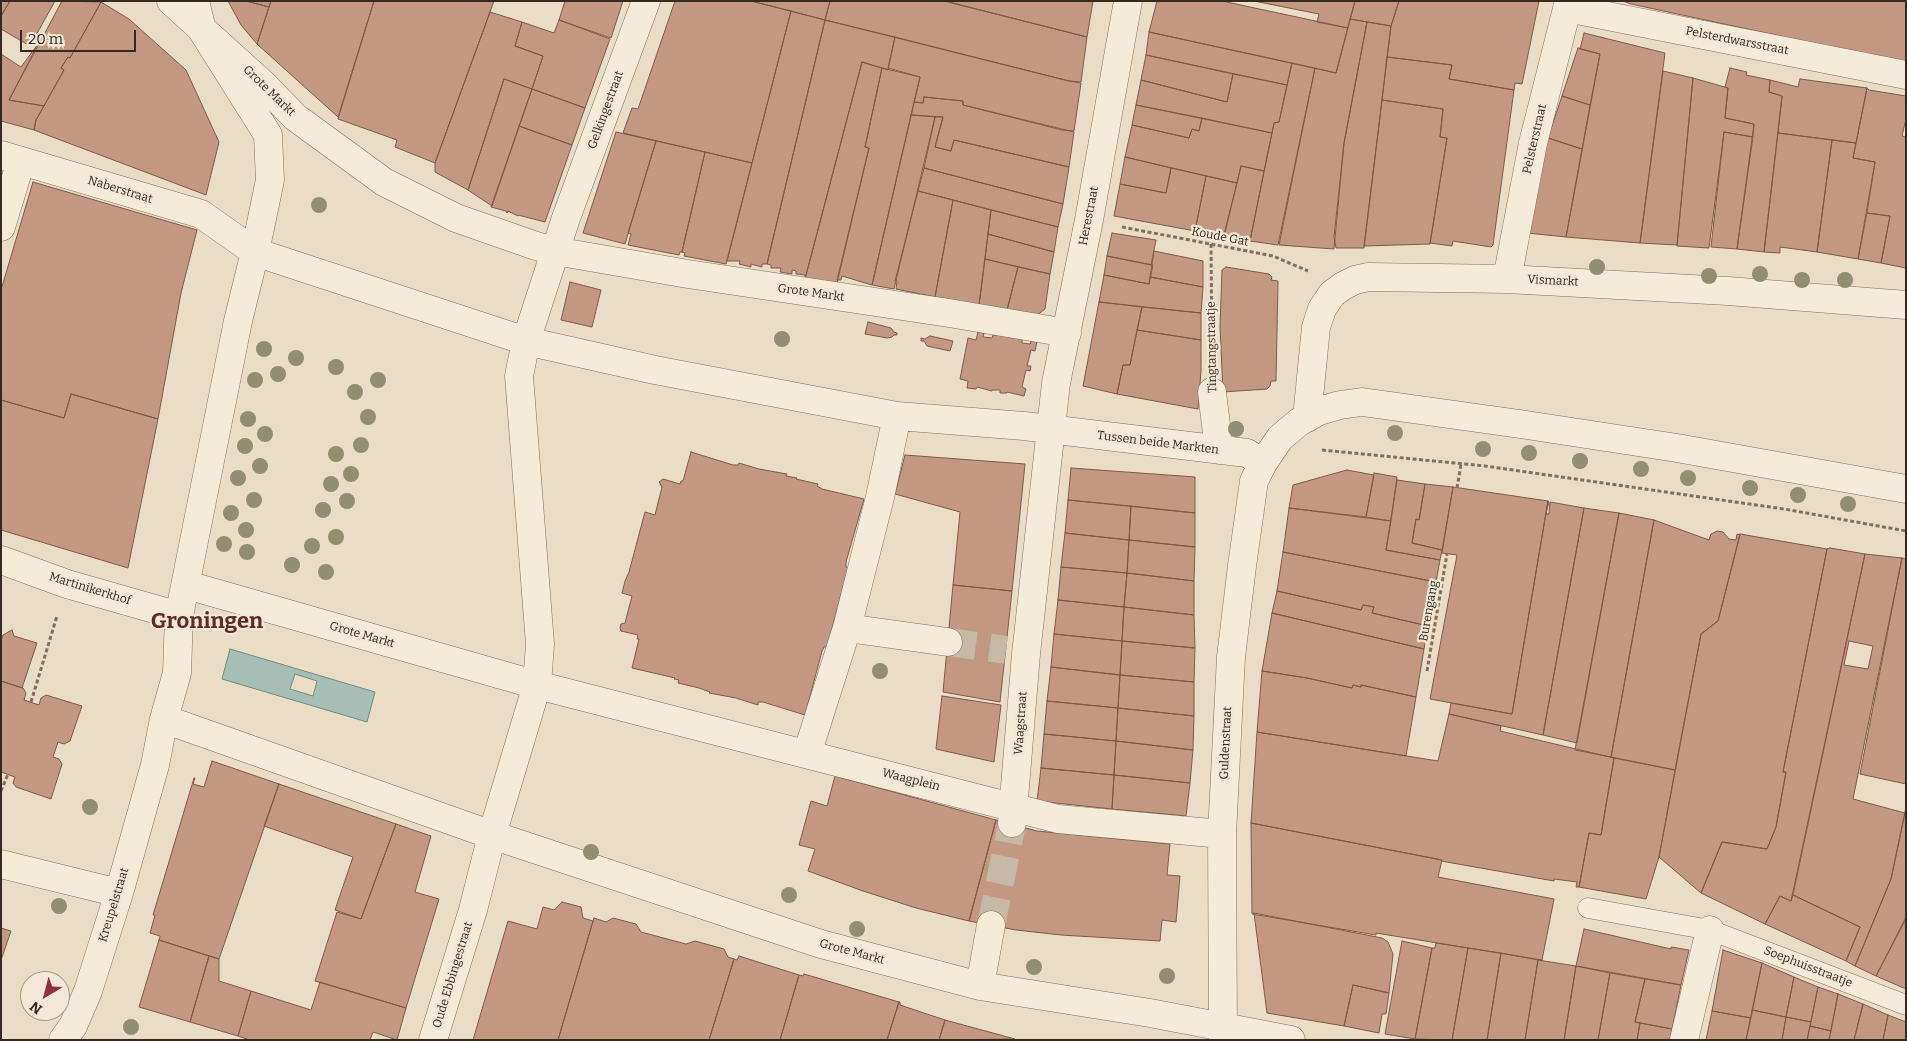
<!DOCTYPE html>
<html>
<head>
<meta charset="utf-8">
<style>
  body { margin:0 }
  #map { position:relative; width:1907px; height:1041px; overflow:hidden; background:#eaddc6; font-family:Bitter,serif }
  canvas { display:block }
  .frame { position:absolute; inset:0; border:2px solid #352920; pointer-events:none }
  .north { position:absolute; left:20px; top:971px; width:50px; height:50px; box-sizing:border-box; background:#f2e8d5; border:1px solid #a69c8d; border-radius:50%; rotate:217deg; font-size:14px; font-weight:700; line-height:20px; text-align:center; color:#352920 }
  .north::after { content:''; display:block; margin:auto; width:18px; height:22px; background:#8c343a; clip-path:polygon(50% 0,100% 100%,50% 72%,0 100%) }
  .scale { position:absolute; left:20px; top:30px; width:116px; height:22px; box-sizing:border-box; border:2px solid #352920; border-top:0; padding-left:6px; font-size:15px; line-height:18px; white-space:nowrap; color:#352920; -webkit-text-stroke:4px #f2e8d5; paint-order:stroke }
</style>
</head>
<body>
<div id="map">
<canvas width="1907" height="1041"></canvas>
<div class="frame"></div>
<div class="north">N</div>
<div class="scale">20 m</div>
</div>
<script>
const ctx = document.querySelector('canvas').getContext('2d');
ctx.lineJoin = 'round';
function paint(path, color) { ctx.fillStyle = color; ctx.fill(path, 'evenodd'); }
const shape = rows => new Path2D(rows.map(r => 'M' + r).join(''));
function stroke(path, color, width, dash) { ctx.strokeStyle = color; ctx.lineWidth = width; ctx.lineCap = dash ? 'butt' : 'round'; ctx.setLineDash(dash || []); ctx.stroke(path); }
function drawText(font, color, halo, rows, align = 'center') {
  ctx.font = font + ' Bitter,serif'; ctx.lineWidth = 4.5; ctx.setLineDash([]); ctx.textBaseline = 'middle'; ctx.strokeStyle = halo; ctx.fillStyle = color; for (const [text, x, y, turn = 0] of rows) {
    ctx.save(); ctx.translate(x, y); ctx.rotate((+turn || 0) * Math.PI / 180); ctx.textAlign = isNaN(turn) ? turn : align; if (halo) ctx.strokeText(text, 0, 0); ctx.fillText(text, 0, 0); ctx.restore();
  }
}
const water = shape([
  [230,649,375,692,367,722,222,679,230,649],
  [295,674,317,681,313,696,290,689,295,674]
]);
paint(water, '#a7beb6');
stroke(water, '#6f8b82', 1);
const building = shape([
  [1,1,10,1,1,16,1,1],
  [10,1,55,1,30,46,1,29,1,16,10,1],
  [62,1,101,2,70,58,68,57,61,68,64,70,44,106,9,100,62,1],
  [228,1,246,1,269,7,257,44,241,25,228,1],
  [246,1,271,1,269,7,246,1],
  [271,1,374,1,338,117,257,44,271,1],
  [374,1,494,1,435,163,395,147,397,140,338,119,374,1],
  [565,1,623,1,611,38,559,20,565,1],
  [675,1,751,1,791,11,752,163,623,133,632,108,638,109,675,1],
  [751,1,830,1,825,20,751,1],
  [830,1,944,1,1087,37,1081,82,1069,81,825,20,830,1],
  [945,1,1093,1,1087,37,945,1],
  [1157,1,1222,1,1348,28,1336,73,1149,32,1157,1],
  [1254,1,1355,1,1348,28,1317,22,1319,14,1254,1],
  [1355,1,1399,1,1391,26,1350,19,1355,1],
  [1399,1,1539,1,1522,84,1515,83,1514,90,1449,79,1452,65,1387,57,1391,26,1399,1],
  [1623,1,1906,1,1906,63,1631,4,1623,1],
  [101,2,129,19,186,70,219,142,206,195,34,130,36,120,64,70,61,68,68,57,70,58,101,2],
  [791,11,825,20,767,264,762,264,762,267,751,264,751,267,739,264,740,261,727,261,791,11],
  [490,12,522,22,515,46,543,56,532,89,504,79,468,190,435,172,435,163,490,12],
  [1350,19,1367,22,1344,143,1334,249,1279,245,1315,68,1336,73,1350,19],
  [559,20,610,39,585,108,532,89,543,56,515,46,522,22,554,33,559,20],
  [825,20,895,37,888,70,862,62,805,279,805,275,796,274,796,271,792,270,792,274,780,272,781,268,771,268,771,265,767,264,825,20],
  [1367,22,1391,26,1364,248,1336,248,1334,237,1344,143,1367,22],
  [1149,32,1292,63,1287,85,1146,55,1149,32],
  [1584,33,1665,53,1640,243,1566,237,1600,54,1580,49,1584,33],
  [895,37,1069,81,1081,83,1074,131,1062,130,963,105,963,101,924,97,923,103,914,102,920,77,888,68,895,37],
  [38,44,9,100,44,106,36,120,34,130,1,121,1,54,21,67,38,44],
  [1578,48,1600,54,1590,105,1562,96,1578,48],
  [1146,55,1233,74,1227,102,1141,80,1146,55],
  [1387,57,1452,65,1449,79,1514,90,1493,245,1491,247,1453,241,1452,246,1430,243,1447,138,1440,137,1443,109,1382,100,1387,57],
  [862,62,882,68,865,147,869,148,837,283,805,279,862,62],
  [1292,63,1315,68,1278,245,1250,241,1274,123,1279,122,1292,63],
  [882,68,920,77,872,285,842,276,841,280,837,280,869,148,865,147,882,68],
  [1730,68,1747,72,1746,75,1770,80,1769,92,1782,96,1764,252,1737,249,1754,124,1725,118,1728,88,1725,87,1730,68],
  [1663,71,1693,78,1677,245,1640,243,1663,71],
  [1233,74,1287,85,1279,122,1274,123,1272,133,1136,105,1141,80,1227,102,1233,74],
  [1693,78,1728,88,1725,118,1754,124,1753,137,1724,132,1709,248,1677,246,1693,78],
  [504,79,532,89,492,206,468,190,504,79],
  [1800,79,1867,88,1856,143,1778,133,1782,96,1769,92,1770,80,1798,87,1800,79],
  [1867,88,1869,90,1906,96,1906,119,1902,136,1906,137,1906,268,1881,263,1890,216,1867,213,1875,162,1853,158,1867,88],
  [532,89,585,108,572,145,519,126,532,89],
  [1562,96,1590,105,1582,149,1548,138,1562,96],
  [924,97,963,101,963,105,1074,132,1069,167,954,140,951,151,935,147,943,117,911,115,914,102,923,103,924,97],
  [1382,100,1443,109,1440,137,1447,138,1430,244,1364,246,1382,100],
  [1136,105,1202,118,1199,131,1192,129,1189,138,1132,125,1136,105],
  [911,115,935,117,894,289,872,285,911,115],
  [935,117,943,117,935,147,951,151,954,140,1069,167,1063,204,924,168,935,117],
  [1202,118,1272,133,1264,171,1241,166,1237,183,1125,157,1132,125,1189,138,1192,129,1199,131,1202,118],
  [519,126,572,145,545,222,518,215,518,216,508,211,507,213,506,211,491,207,519,126],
  [616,132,656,141,625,244,583,233,616,132],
  [1724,132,1753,137,1737,249,1711,247,1724,132],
  [1778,133,1832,140,1817,252,1780,247,1780,253,1764,252,1778,133],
  [1548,138,1582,149,1566,237,1527,233,1548,138],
  [1832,140,1856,143,1853,158,1875,162,1858,259,1817,252,1832,140],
  [656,141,705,152,682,252,680,252,679,255,628,245,631,234,628,233,656,141],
  [705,152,752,163,726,264,684,256,685,253,682,252,705,152],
  [1125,157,1171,168,1166,193,1120,184,1125,157],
  [1241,166,1264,171,1250,241,1224,237,1241,166],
  [924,168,1063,204,1058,227,918,191,924,168],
  [1171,168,1206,176,1195,231,1114,216,1120,184,1166,193,1171,168],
  [1206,176,1237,183,1223,238,1195,231,1206,176],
  [33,182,197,230,181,293,158,419,71,394,64,418,1,400,1,290,33,182],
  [918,191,953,200,935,297,896,289,897,281,895,281,918,191],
  [953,200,991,210,979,305,935,297,953,200],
  [991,210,1058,227,1054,252,988,234,991,210],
  [1867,213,1890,216,1881,263,1858,259,1867,213],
  [1112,233,1156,240,1151,265,1107,256,1112,233],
  [988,234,1054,252,1050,274,985,259,988,234],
  [1154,251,1203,261,1203,287,1150,277,1154,251],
  [1107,256,1153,265,1149,284,1104,275,1107,256],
  [985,259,1018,267,1007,310,979,305,985,259],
  [1018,267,1050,274,1045,309,1036,316,1007,310,1018,267],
  [1226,267,1269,274,1272,277,1271,280,1278,281,1276,381,1271,381,1270,386,1267,389,1223,392,1220,326,1222,270,1226,267],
  [1104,275,1149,284,1150,277,1203,287,1201,313,1099,302,1104,275],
  [570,282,601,290,592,327,561,320,570,282],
  [1099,302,1142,307,1130,365,1123,365,1117,394,1083,386,1099,302],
  [1142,307,1201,313,1201,340,1137,330,1142,307],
  [868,322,891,328,894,332,897,333,897,335,894,335,892,337,887,338,865,334,868,322],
  [1137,330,1201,340,1201,371,1198,409,1117,394,1123,365,1130,365,1137,330],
  [978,332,984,333,983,337,992,338,993,335,1004,336,1022,339,1022,343,1030,344,1031,341,1037,341,1035,351,1031,350,1027,366,1031,366,1030,371,1026,370,1022,387,1026,389,1024,396,1007,392,1007,393,1000,393,1000,390,992,390,992,391,977,387,976,389,967,388,968,381,960,379,968,338,976,340,978,332],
  [930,336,953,341,950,351,927,346,924,341,921,341,921,338,925,339,930,336],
  [71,394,158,419,128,568,1,530,1,400,64,418,71,394],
  [691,452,733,465,738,465,739,463,759,469,787,474,786,476,797,478,796,479,818,484,817,486,822,489,864,499,846,562,846,567,848,568,827,647,824,647,822,651,805,715,763,702,758,702,758,705,736,698,709,693,710,692,699,688,678,683,679,680,674,679,675,678,632,668,639,639,637,639,638,635,621,631,620,628,621,624,625,623,632,596,622,593,625,581,629,572,645,512,655,515,662,487,659,482,663,479,680,484,681,481,683,481,691,452],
  [905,455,1025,464,1012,591,953,585,960,512,895,494,905,455],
  [1071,468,1195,477,1195,513,1068,500,1071,468],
  [1347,470,1374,475,1366,517,1289,508,1293,485,1347,470],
  [1374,473,1397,477,1391,521,1366,517,1374,473],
  [1397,480,1425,484,1419,520,1416,519,1412,543,1442,550,1440,560,1386,550,1397,480],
  [1425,484,1453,487,1442,550,1412,543,1416,519,1419,520,1425,484],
  [1453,487,1548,501,1512,714,1430,699,1457,555,1442,553,1453,487],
  [1068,500,1131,506,1129,540,1065,533,1068,500],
  [1548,501,1549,502,1546,514,1549,514,1550,502,1584,508,1543,735,1449,714,1451,703,1512,714,1548,501],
  [1131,506,1195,513,1195,547,1129,540,1131,506],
  [1289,508,1391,521,1386,550,1440,560,1436,582,1283,552,1289,508],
  [1584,508,1619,513,1577,743,1543,735,1584,508],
  [1619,513,1654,520,1611,757,1575,750,1619,513],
  [1654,520,1709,540,1711,534,1717,531,1723,532,1729,539,1736,540,1737,534,1740,535,1718,621,1701,634,1675,770,1611,757,1654,520],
  [1065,533,1129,540,1127,573,1061,567,1065,533],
  [1740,534,1827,549,1783,772,1786,772,1776,827,1767,849,1722,842,1701,893,1659,857,1701,634,1718,621,1740,534],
  [1129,540,1195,547,1194,581,1127,573,1129,540],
  [1830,548,1865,554,1791,901,1780,896,1765,924,1701,893,1722,842,1767,849,1776,827,1786,772,1783,772,1827,549,1830,548],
  [1283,552,1436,582,1428,626,1372,613,1374,607,1363,605,1361,610,1277,591,1283,552],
  [1865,554,1902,558,1853,799,1905,813,1891,879,1855,966,1846,961,1860,927,1793,895,1865,554],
  [1849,641,1873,646,1868,669,1844,665,1849,641],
  [1902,558,1906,559,1906,784,1860,774,1902,558],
  [1061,567,1127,573,1124,607,1058,600,1061,567],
  [1127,573,1194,581,1194,615,1124,607,1127,573],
  [953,585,1012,591,1000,702,943,692,953,585],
  [1277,591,1361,610,1363,605,1374,607,1372,613,1428,626,1424,649,1272,613,1277,591],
  [1058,600,1124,607,1122,641,1054,634,1058,600],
  [1124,607,1194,615,1195,648,1122,641,1124,607],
  [1272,613,1424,649,1416,697,1361,685,1361,687,1353,685,1352,688,1307,678,1262,671,1272,613],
  [12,630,14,636,37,643,22,688,1,681,1,639,3,635,12,630],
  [1054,634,1122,641,1120,675,1051,667,1054,634],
  [1122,641,1195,648,1194,682,1120,675,1122,641],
  [1051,667,1120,675,1118,708,1047,701,1051,667],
  [1262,671,1307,678,1352,688,1353,685,1361,687,1361,685,1416,697,1406,756,1257,732,1262,671],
  [1120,675,1194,682,1194,716,1118,708,1120,675],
  [1,681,23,688,26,693,24,700,39,705,41,698,46,695,82,706,70,741,64,744,58,742,53,757,59,759,62,764,51,799,16,787,13,783,15,777,1,772,1,681],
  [942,696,1001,705,994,762,936,749,942,696],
  [1047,701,1118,708,1116,741,1044,734,1047,701],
  [1118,708,1194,716,1193,750,1116,741,1118,708],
  [1449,714,1501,726,1500,731,1614,758,1601,835,1589,833,1579,887,1576,887,1577,882,1554,879,1554,881,1441,861,1442,860,1251,823,1257,732,1438,761,1449,714],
  [1044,734,1116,741,1114,775,1041,768,1044,734],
  [1116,741,1193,750,1190,783,1114,775,1116,741],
  [1614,758,1675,770,1659,857,1646,899,1579,887,1589,833,1601,835,1614,758],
  [212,761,279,784,219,959,159,940,160,936,150,933,155,915,153,915,194,778,195,778,193,784,204,787,212,761],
  [1041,768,1114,775,1112,809,1037,801,1041,768],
  [1114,775,1190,783,1186,816,1112,809,1114,775],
  [835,776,996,820,969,921,916,908,863,891,808,871,815,849,799,845,811,801,827,806,835,776],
  [279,784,396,824,361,919,335,910,353,857,264,826,279,784],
  [1906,807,1906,919,1876,976,1855,966,1891,879,1906,807],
  [996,820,1037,831,1170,844,1167,875,1180,876,1176,922,1162,920,1160,941,1061,935,1016,930,969,921,996,820],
  [1251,823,1442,860,1438,877,1554,899,1542,960,1376,933,1376,935,1252,914,1251,823],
  [396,824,431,836,415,892,439,899,406,1008,315,981,337,912,361,919,396,824],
  [1793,895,1860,927,1846,961,1765,924,1780,896,1791,901,1793,895],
  [562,902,581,907,583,918,593,921,558,1040,473,1040,508,921,537,929,543,907,554,910,562,902],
  [1254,913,1382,938,1388,942,1393,954,1389,993,1353,985,1344,1026,1267,1013,1254,913],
  [594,918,606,922,613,918,636,924,641,932,686,944,695,941,724,949,728,957,734,959,709,1040,558,1040,594,918],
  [1905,919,1906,919,1906,989,1876,976,1905,919],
  [1,928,11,931,1,960,1,928],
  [1584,929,1671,949,1671,947,1689,950,1681,985,1576,966,1584,929],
  [159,940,209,956,190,1022,139,1007,159,940],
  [1402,941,1432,948,1415,1039,1385,1034,1402,941],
  [1436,943,1468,948,1452,1040,1415,1039,1432,948,1435,948,1436,943],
  [1468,948,1501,953,1487,1040,1452,1040,1468,948],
  [1723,950,1762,963,1751,1018,1712,1011,1723,950],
  [1501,953,1538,960,1525,1040,1487,1040,1501,953],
  [209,956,219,959,219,981,251,991,238,1036,190,1022,209,956],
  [739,956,799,975,780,1040,709,1040,734,959,737,960,739,956],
  [1538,960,1576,966,1564,1040,1525,1040,1538,960],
  [1762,963,1794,977,1786,1017,1752,1010,1762,963],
  [1576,966,1610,973,1598,1040,1564,1040,1576,966],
  [1610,973,1645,979,1635,1022,1640,1023,1637,1040,1598,1040,1610,973],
  [804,974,899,1002,887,1040,780,1040,799,975,803,976,804,974],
  [1794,977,1818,987,1811,1022,1786,1017,1794,977],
  [1645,979,1681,985,1672,1029,1635,1022,1645,979],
  [320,982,406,1008,397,1040,373,1032,370,1040,250,1040,238,1036,251,991,311,1010,320,982],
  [1353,985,1389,993,1386,1014,1382,1014,1379,1033,1344,1026,1353,985],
  [1818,987,1838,994,1831,1031,1810,1026,1818,987],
  [1838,994,1863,1004,1854,1040,1829,1040,1838,994],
  [899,1002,900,1002,900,1005,945,1020,939,1040,887,1040,899,1002],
  [1863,1004,1888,1015,1883,1040,1854,1040,1863,1004],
  [1752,1010,1786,1017,1782,1040,1746,1040,1752,1010],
  [1712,1011,1751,1018,1746,1040,1706,1040,1712,1011],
  [1888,1015,1906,1022,1906,1040,1883,1040,1888,1015],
  [1786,1017,1811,1022,1807,1040,1782,1040,1786,1017],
  [945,1020,1015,1039,939,1040,945,1020],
  [1640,1023,1672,1029,1670,1040,1637,1040,1640,1023],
  [1810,1026,1831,1031,1829,1040,1807,1040,1810,1026]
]);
paint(building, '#c49880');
stroke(building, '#805946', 1);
stroke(shape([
  [948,642,1006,650],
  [991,925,1012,824]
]), '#c6b9a5', 28, [28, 14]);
const lane = shape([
  [1588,908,1710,930,1906,1005]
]);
const street = shape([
  [171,1,264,85,295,117,384,182,456,218,536,246,555,251,688,274,949,313,1067,333],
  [1567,8,1906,75],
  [1,155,201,214,255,252,526,341,655,370,897,416,1024,426,1247,453,1263,463],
  [1,227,21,161],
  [1507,279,1533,143,1569,1],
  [1212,392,1219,450],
  [1307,418,1316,327,1322,309,1332,294,1343,286,1355,280,1368,277,1507,279,1728,291,1906,305],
  [1,560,67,584,179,616],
  [187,585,537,685,1058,819,1222,834],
  [847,628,948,642],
  [164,719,492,835,821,944,980,986,1150,1013,1291,1040],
  [807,754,847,628,880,497,897,416],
  [1012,823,1026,654,1056,383,1089,220,1128,1],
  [1,864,119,893],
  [980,986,991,925],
  [63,1040,73,1026,88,991,119,893,155,765,164,719,177,673,179,616,238,321,255,252,270,180,268,135,202,30,195,1],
  [433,1040,473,910,492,835,537,685,540,644,519,376,526,341,566,218,646,1],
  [1223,1040,1222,834,1231,657,1242,566,1254,481,1263,463,1280,438,1299,422,1319,411,1340,405,1362,402,1520,424,1677,448,1906,489],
  [1684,1040,1710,930]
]);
stroke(lane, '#836f5e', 21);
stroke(street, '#836f5e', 29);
stroke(shape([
  [1122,227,1273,256,1308,271],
  [1211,244,1212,359],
  [1322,450,1485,466,1784,509,1906,531],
  [1457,488,1461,464],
  [1427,671,1447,554],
  [31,702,57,616],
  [1,791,8,774]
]), '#836f5e', 3, [4, 2.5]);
stroke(lane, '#f5ebd9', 20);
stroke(street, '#f5ebd9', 28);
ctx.fillStyle = '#918f70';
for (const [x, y] of [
  [319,205],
  [1597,267],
  [1760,274],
  [1709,276],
  [1802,280],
  [1845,280],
  [782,339],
  [264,349],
  [296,358],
  [336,367],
  [278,374],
  [255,380],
  [378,380],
  [355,392],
  [368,417],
  [248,419],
  [1236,429],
  [1395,433],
  [265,434],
  [361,445],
  [245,446],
  [1483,449],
  [1529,453],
  [336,454],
  [1580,461],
  [260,466],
  [1641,469],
  [351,474],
  [238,478],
  [1688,478],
  [331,484],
  [1750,488],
  [1798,495],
  [254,500],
  [347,501],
  [1848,504],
  [323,510],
  [231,513],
  [246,530],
  [336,537],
  [224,544],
  [312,546],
  [247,552],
  [292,565],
  [326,572],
  [880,671],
  [90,807],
  [591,852],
  [789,895],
  [59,906],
  [857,929],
  [1034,967],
  [1167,976],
  [131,1027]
]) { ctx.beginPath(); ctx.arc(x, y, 8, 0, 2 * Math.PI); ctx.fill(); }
drawText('12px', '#352920', '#f2e8d5', [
  ["Pelsterdwarsstraat",1737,41,11],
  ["Grote Markt",269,91,44],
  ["Gelkingestraat",606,110,-70],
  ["Pelsterstraat",1535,139,-77],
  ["Naberstraat",120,190,17],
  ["Herestraat",1089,216,-79],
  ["Koude Gat",1220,237,11],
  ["Vismarkt",1553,281,3],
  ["Grote Markt",811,293,8],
  ["Tingtangstraatje",1212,347,-91],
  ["Tussen beide Markten",1158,443,7],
  ["Martinikerkhof",90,589,17],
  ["Burengang",1429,611,-80],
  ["Grote Markt",362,635,16],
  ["Waagstraat",1021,723,-86],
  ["Guldenstraat",1226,743,-87],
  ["Waagplein",911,780,14],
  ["Kreupelstraat",114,905,-73],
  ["Grote Markt",852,952,15],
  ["Soephuisstraatje",1808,967,21],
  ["Oude Ebbingestraat",453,975,-73]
]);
drawText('bold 22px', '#5e2c24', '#f2e8d5', [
  ["Groningen",207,622]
]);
</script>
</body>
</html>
